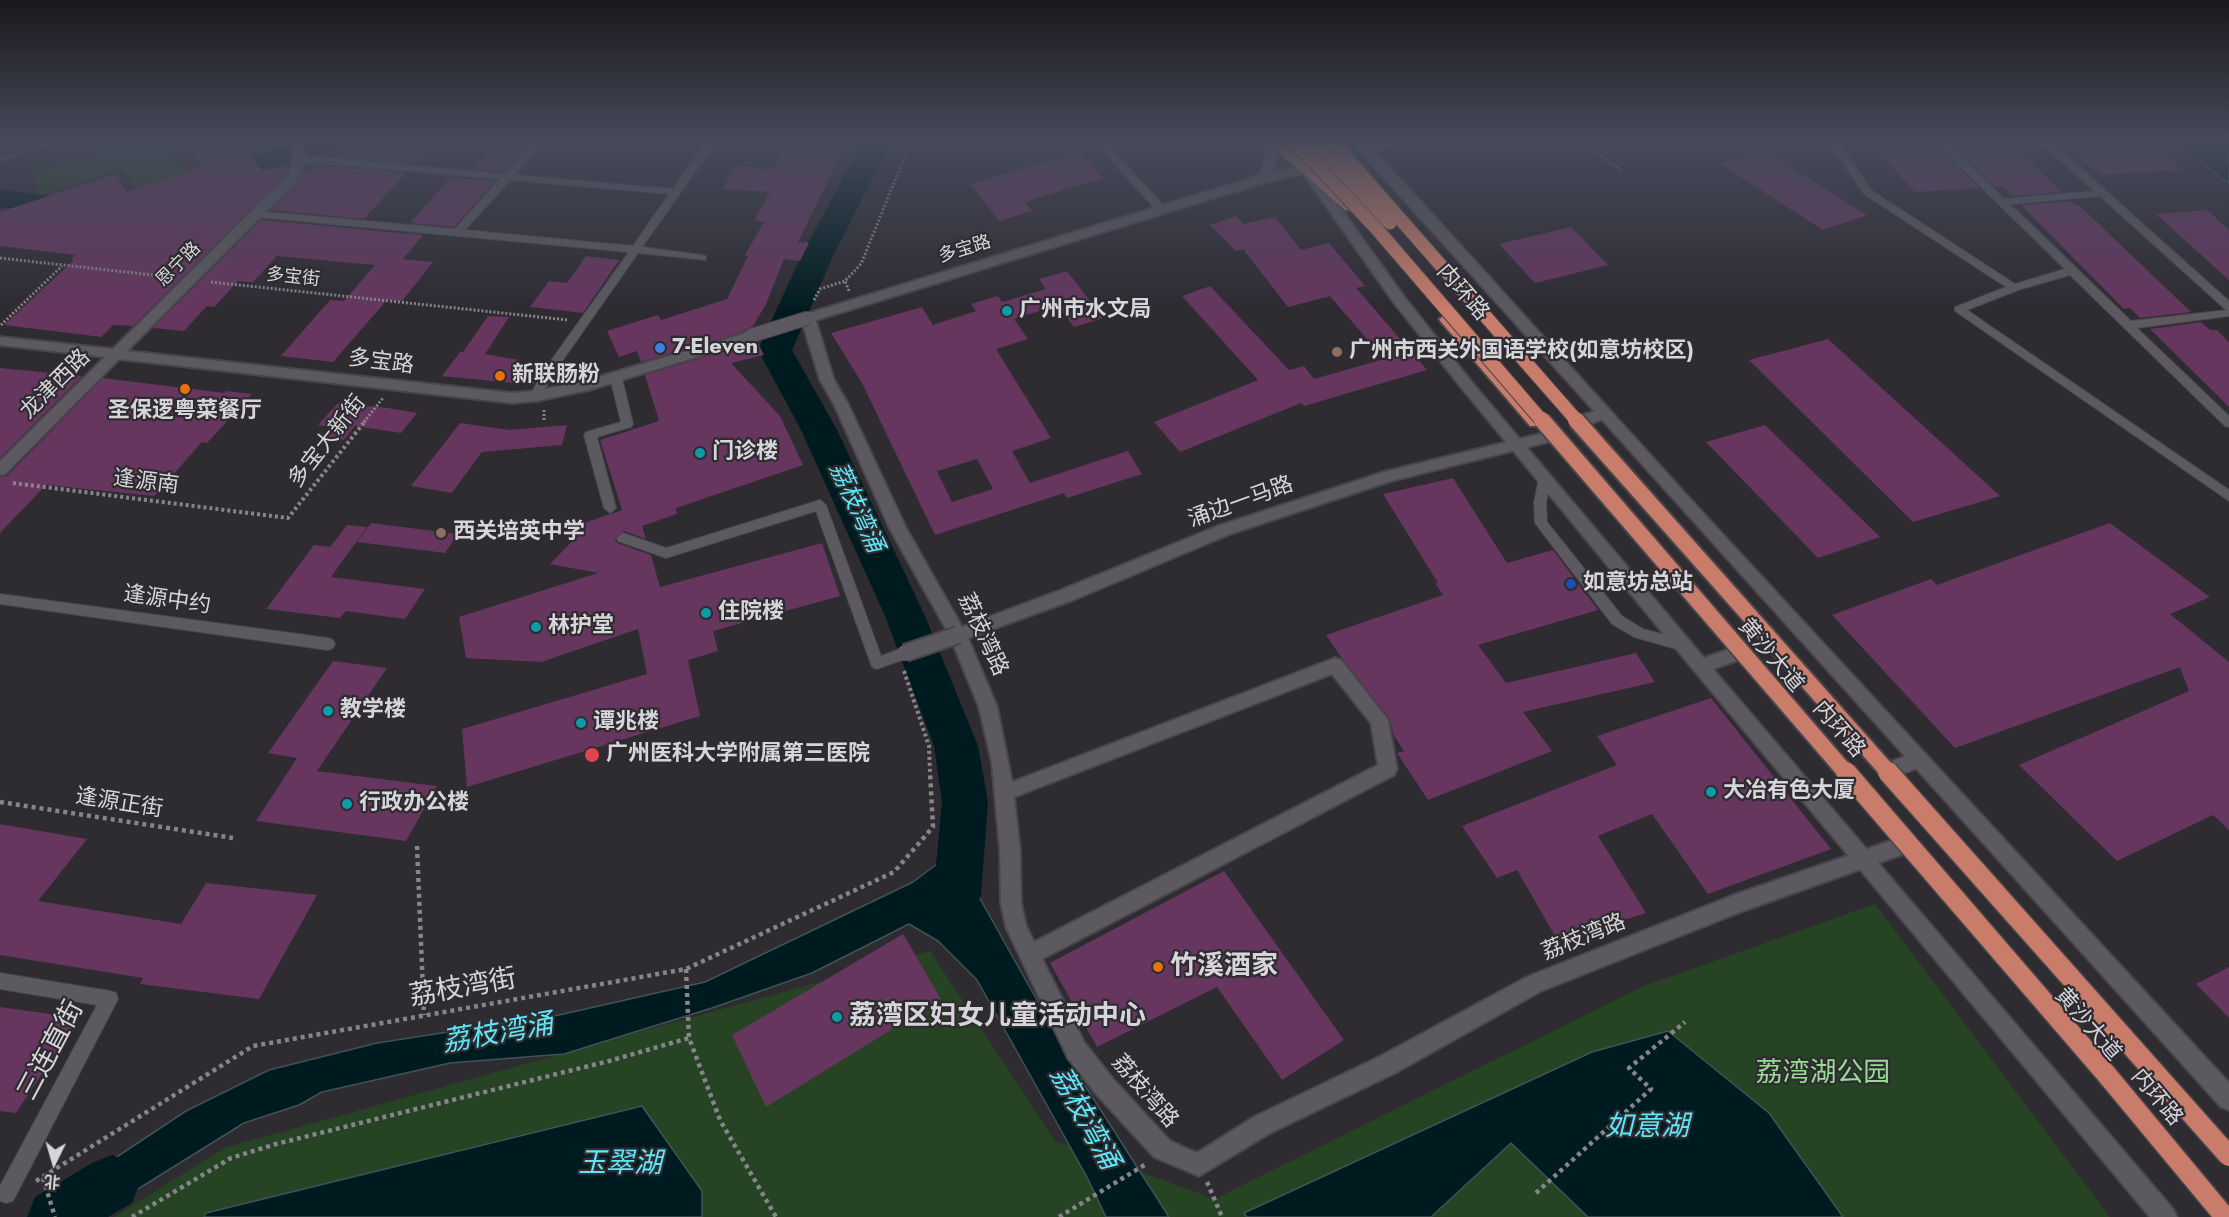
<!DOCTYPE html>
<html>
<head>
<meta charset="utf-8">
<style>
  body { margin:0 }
  #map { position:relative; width:2229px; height:1217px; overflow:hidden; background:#2e2b31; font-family:Jost,"Noto Sans SC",sans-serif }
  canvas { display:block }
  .north { position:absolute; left:24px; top:1133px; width:60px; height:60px; -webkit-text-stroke:4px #2e2b31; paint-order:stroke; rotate:185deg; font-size:16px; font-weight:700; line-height:24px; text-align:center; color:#d6d5d9 }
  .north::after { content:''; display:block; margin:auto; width:21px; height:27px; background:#d6d5d9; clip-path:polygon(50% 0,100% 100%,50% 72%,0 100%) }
</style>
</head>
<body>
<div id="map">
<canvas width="2229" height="1217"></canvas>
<div class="north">北</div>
</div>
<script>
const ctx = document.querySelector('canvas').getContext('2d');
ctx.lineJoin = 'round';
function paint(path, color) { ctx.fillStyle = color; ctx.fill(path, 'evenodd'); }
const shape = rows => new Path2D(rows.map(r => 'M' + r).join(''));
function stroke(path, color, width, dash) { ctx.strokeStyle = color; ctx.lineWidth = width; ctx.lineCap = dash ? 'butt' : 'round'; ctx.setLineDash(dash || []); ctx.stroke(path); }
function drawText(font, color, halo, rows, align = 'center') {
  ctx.font = font + ' Jost,"Noto Sans SC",sans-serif'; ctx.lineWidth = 4.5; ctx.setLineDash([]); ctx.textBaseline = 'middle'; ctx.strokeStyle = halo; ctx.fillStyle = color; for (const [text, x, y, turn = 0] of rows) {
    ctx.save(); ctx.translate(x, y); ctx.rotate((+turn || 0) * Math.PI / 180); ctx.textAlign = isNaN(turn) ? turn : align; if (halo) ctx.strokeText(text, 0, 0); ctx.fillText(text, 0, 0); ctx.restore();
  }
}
paint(shape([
  [132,141,167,141,186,172,135,189,123,169,41,195,31,173],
  [964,141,1014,141,1022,150,980,162],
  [1875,904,2110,1217,114,1217,224,1148,930,951,1055,1141,1215,1199,1641,987]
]), '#264324');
const water = shape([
  [2176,141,2229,141,2229,184,2176,141],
  [937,864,977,872,974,888,1084,1084,1169,1217,1106,1217,1087,1177,977,980,938,941,909,924,812,973,712,1008,564,1054,450,1063,322,1092,299,1105,244,1123,93,1217,70,1217,59,1201,115,1158,186,1111,269,1070,377,1043,559,1015,705,982,913,882,937,864],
  [1668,1031,1769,1113,1843,1217,1588,1217,1511,1143,1431,1217,1247,1217,1244,1213,1592,1052,1668,1031],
  [642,1106,702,1191,702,1217,204,1217,206,1213,642,1106]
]);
paint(water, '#001b1f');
stroke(water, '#405357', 1.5);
paint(shape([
  [301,141,347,141,343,147,290,162,216,192,206,195,196,192,191,186,196,180,270,150,301,141],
  [863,141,891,141,834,254,792,350,837,430,925,616,978,746,988,802,981,895,974,911,957,917,940,911,933,895,942,802,934,746,885,616,801,430,758,350,802,254,863,141],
  [0,189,83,201,94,204,98,210,94,216,83,219,0,207,0,189],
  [112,1155,132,1163,140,1183,132,1203,108,1217,27,1217,35,1197,92,1163,112,1155]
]), '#001b1f');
paint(shape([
  [185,141,241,141,262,170,287,166,288,172,133,326,113,325,101,337,4,325,74,260,71,260,75,255,0,246,0,212,116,174,126,192,203,167],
  [380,141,404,141,402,144,430,147,415,164,341,157,351,147,373,149],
  [498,141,530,141,504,172,474,169],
  [788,141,848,141,798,242,809,243,800,261,784,259,766,304,753,326,743,332,641,362,637,351,619,357,607,331,658,315,661,320,727,299,748,256,745,255,764,222,754,221,770,192,723,189,735,166,769,169,774,167],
  [1868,141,1932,141,1979,188,1915,192],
  [1948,141,2009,141,2062,192,2012,196,2002,186,1995,187],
  [2062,141,2150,141,2183,170,2100,175],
  [1763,150,1867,215,1823,230,1719,163],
  [1079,152,1103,178,1024,202,1032,211,999,221,970,184],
  [318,165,406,173,364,219,270,210,303,175],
  [450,178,495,181,454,227,410,223],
  [2071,201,2077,206,2080,206,2191,312,2140,318,2130,308,2124,309,2021,205],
  [2207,210,2229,230,2229,280,2156,214],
  [1236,216,1244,224,1275,217,1301,250,1329,243,1365,286,1356,288,1427,370,1304,406,1301,403,1180,452,1154,422,1258,380,1182,296,1210,286,1289,370,1304,366,1314,379,1384,359,1330,296,1288,307,1243,249,1236,251,1210,225],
  [261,220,423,235,403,259,433,262,402,301,387,300,333,362,281,356,330,300,344,301,375,265,277,256,253,282,238,281,214,307,207,306,184,331,153,328],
  [1571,227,1608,265,1535,283,1499,244],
  [586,256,619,260,583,313,530,307,549,281,567,283],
  [1067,271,1103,318,1074,327,1058,305,1014,319,1028,339,996,349,1051,438,1012,451,1030,483,1128,451,1142,474,1067,498,1064,493,935,535,862,383,831,333,922,307,933,325,976,311,971,304,998,296,1002,302,1046,289,1039,279],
  [977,459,993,489,952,502,937,471],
  [488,316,509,317,485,354,519,360,517,363,545,365,533,385,442,376,460,352,463,352],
  [2201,322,2210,330,2217,330,2229,342,2229,407,2150,329],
  [1828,339,2000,496,1913,522,1749,360],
  [758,343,764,355,731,363,780,416,803,465,676,508,677,514,642,526,646,539,624,531,615,539,617,543,651,555,660,587,822,543,840,596,713,631,718,651,688,660,700,716,467,787,462,729,647,674,638,629,541,662,466,658,459,617,598,573,550,564,583,530,581,524,622,510,600,440,659,421,645,375,747,344],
  [0,368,82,376,0,458],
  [103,378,224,393,226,391,252,394,207,443,202,442,154,496,46,485,0,533,0,477,7,476],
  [338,403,388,408,417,413,401,433,355,426,344,440,321,437,329,427,318,425],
  [460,423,510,430,567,425,562,445,482,452,452,493,411,486],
  [1765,425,1880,537,1818,558,1706,442],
  [1453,478,1507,563,1553,550,1598,610,1478,645,1506,683,1636,653,1655,682,1523,712,1552,751,1428,800,1397,753,1404,751,1393,734,1390,719,1341,657,1326,635,1443,595,1435,583,1438,583,1383,494],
  [371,523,458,534,445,553,357,542],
  [2110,523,2210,597,2170,614,2229,662,2229,830,2213,815,2117,861,2019,765,2189,691,2180,667,1955,748,1832,615,1931,579,1937,585],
  [347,525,367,527,331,577,425,589,405,619,346,611,340,618,266,609,314,545,330,547],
  [333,661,387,668,317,771,437,786,406,841,256,821,297,758,268,753],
  [1711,698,1831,849,1708,894,1652,814,1598,836,1646,913,1558,941,1517,870,1497,878,1462,826,1617,765,1597,736],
  [0,824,87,839,38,901,181,924,206,883,317,895,259,999,140,984,143,978,0,955],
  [1224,871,1344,1040,1282,1080,1217,987,1097,1047,1050,963],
  [903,934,941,999,766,1107,732,1035],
  [2229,967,2229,1018,2196,984],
  [0,1007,79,1018,16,1113,0,1111]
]), '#66365f');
const service = shape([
  [534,141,544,141,514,175,673,189,707,141,717,141,642,247,702,255,706,256,706,260,638,253,551,377,540,399,536,400,530,396,542,373,629,252,256,217,251,214,256,211,455,229,500,179,318,163,298,165,293,162,298,159,318,157,505,174,534,141],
  [510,180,669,194,633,246,465,230,510,180],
  [1094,141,1104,141,1165,207,1165,211,1157,211,1094,141],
  [1828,141,1838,141,1871,190,2015,284,2065,269,1934,141,1945,141,2004,199,2094,191,2040,141,2051,141,2106,191,2229,301,2229,316,2137,328,2229,416,2229,427,2225,426,2070,275,2018,290,1967,310,2229,490,2229,501,1955,311,1955,307,2006,287,1864,194,1828,141],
  [2100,196,2225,309,2227,310,2131,321,2010,204,2100,196],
  [616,374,622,378,633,424,631,427,597,437,616,508,610,513,604,508,584,435,586,432,621,422,610,378,616,374],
  [1545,474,1551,478,1546,502,1547,522,1622,616,1643,629,1688,641,1690,645,1688,649,1683,651,1634,637,1612,624,1535,523,1534,502,1539,478,1545,474],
  [820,500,826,505,881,656,905,647,910,649,912,653,910,657,877,669,872,667,816,511,666,558,618,541,617,538,623,533,666,548,820,500],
  [0,594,328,638,333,640,335,644,333,648,328,650,0,604,0,594],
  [0,973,110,991,116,993,118,999,13,1201,6,1203,0,1201,0,1186,97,1005,0,989,0,973]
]);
const minor = shape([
  [1383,141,1399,141,1372,154,1364,154,1362,152,1383,141],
  [808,314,815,318,834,380,848,404,906,528,962,627,1061,590,1218,526,1384,472,1548,432,1555,437,1548,442,1391,481,1230,534,1073,600,968,638,997,707,1012,782,1335,658,1341,660,1388,720,1397,769,1394,775,1042,959,1084,1042,1113,1079,1170,1141,1197,1153,1254,1117,1379,1057,1527,977,1734,895,1899,838,1906,841,1909,847,1906,853,1743,911,1541,991,1395,1073,1270,1133,1199,1176,1154,1157,1097,1095,1068,1058,1006,927,1001,903,1000,850,992,763,979,707,950,636,890,529,834,404,820,380,801,318,808,314],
  [1332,674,1371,723,1378,765,1034,942,1026,926,1021,903,1020,850,1014,797,1332,674],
  [1605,408,1612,413,1610,417,1579,427,1572,422,1574,418,1605,408],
  [1919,751,1925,753,1928,759,1925,765,1891,778,1885,776,1882,770,1885,764,1919,751]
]);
const tertiary = shape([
  [289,141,301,141,305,156,303,171,296,181,127,351,512,393,536,391,588,380,750,332,757,336,755,339,589,390,536,401,512,403,119,359,5,474,0,475,0,461,105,357,0,345,0,337,113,349,288,175,291,171,293,156,289,141],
  [1261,141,1273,141,1278,154,1272,173,1306,164,1320,163,1326,167,1324,169,1306,172,1256,185,813,321,808,322,801,318,803,315,1252,178,1260,173,1263,167,1266,154,1261,141]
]);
const secondary = shape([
  [1351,141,1364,141,1426,207,1693,502,2229,1083,2229,1110,2221,1107,1351,141],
  [1306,165,1310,166,1405,298,1470,380,1704,658,1735,647,1741,649,1743,654,1741,659,1713,669,2173,1209,2177,1217,2150,1217,1677,650,1460,386,1395,304,1300,169,1306,165]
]);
const trunk = shape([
  [1266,141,1279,141,1353,204,1353,210,1345,210,1266,141],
  [1446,315,1451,316,1540,418,1542,422,1540,426,1530,426,1441,322,1439,319,1446,315]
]);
stroke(service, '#48464b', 2);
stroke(minor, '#48464b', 4);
stroke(tertiary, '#48464b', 4);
stroke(secondary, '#48464b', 4);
stroke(trunk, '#48464b', 4);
stroke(shape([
  [1581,141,1621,170],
  [343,147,369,141],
  [0,160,54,141],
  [0,258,171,277],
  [211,282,568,320],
  [849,291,845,281,861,264,911,141],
  [814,300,820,289,845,281],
  [1,325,62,266],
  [544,410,544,421],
  [364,422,383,398]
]), '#87858a', 3, [2, 2]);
stroke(shape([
  [13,483,288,518,366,420],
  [904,671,929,746,930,774]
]), '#87858a', 4, [3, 3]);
stroke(shape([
  [0,802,233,838],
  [417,846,424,1015],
  [43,1178,55,1217],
  [36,1181,253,1046,686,969,894,872,933,827,930,772],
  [1207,1182,1222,1217],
  [1536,1193,1651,1089,1629,1068,1685,1022],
  [132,1217,231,1158,276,1144,609,1061,689,1038,720,1120,776,1217],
  [1059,1217,1146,1164]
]), '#87858a', 4.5, [4, 4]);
paint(service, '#5c5960');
paint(minor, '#5c5960');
paint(tertiary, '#5c5960');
paint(secondary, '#5c5960');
paint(trunk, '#ca7c6a');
const minorBridge = shape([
  [905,653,958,635]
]);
const tertiaryBridge = shape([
  [750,336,808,318]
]);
const trunkBridgeFar2 = shape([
  [1294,141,1376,228,1543,422],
  [1313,141,1390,223],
  [1332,141,1578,422]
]);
const trunkBridgeFar1 = shape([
  [1542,420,1847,774],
  [1576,420,1890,774]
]);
const trunkBridge = shape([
  [1846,772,2107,1075,2225,1217],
  [1888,772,2229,1156]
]);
stroke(minorBridge, '#48464b', 20, []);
stroke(tertiaryBridge, '#48464b', 15, []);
stroke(trunkBridgeFar2, '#48464b', 15, []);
stroke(trunkBridgeFar1, '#48464b', 20, []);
stroke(trunkBridge, '#48464b', 23, []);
stroke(shape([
  [686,969,689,1038]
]), '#87858a', 4.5, [4, 4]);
stroke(minorBridge, '#5c5960', 16);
stroke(tertiaryBridge, '#5c5960', 13);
stroke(trunkBridgeFar2, '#ca7c6a', 13);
stroke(trunkBridgeFar1, '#ca7c6a', 16);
stroke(trunkBridge, '#ca7c6a', 20);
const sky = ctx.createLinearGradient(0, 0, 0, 312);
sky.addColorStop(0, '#19181b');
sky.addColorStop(0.45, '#464a5a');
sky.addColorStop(1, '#464a5a00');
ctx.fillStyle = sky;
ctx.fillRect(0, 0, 2229, 312);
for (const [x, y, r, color] of [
  [1007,311,6,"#0f9aa8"],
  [660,348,6,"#3f7fe0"],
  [1337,352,6,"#8d6e63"],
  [500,376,6,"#e8710a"],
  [185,389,6,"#e8710a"],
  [700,453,6,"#0f9aa8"],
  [441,533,6,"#8d6e63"],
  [1571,584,6,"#1a4fb4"],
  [706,613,6,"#0f9aa8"],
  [536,627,6,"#0f9aa8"],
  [328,711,6,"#0f9aa8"],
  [581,723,6,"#0f9aa8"],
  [592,755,8,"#e0444e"],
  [1711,792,6,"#0f9aa8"],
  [347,804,6,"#0f9aa8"],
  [1158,967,6,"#e8710a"],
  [837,1017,6,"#0f9aa8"]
]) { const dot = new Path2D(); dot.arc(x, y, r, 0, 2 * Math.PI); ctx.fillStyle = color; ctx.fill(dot); stroke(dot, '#2e2b31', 2); }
drawText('18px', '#d6d5d9', '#2e2b31', [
  ["多宝路",965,250,-17],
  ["恩宁路",179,265,-45],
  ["多宝街",293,278,6]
]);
drawText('22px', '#d6d5d9', '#2e2b31', [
  ["内环路",1462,293,49],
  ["多宝路",381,363,7],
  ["龙津西路",56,385,-45],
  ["多宝大新街",328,442,-52],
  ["逢源南",146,483,7],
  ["涌边一马路",1241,503,-20],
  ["逢源中约",167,601,8],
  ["荔枝湾路",982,635,65],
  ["黄沙大道",1770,656,50],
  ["内环路",1838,730,49],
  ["逢源正街",119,804,9],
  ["荔枝湾路",1584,938,-22],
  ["黄沙大道",2087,1025,49],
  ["荔枝湾路",1144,1092,49],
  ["内环路",2156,1098,50]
]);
drawText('bold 22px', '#d6d5d9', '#2e2b31', [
  ["广州市水文局",1019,311],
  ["7-Eleven",672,348],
  ["广州市西关外国语学校(如意坊校区)",1349,352],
  ["新联肠粉",512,376],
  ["圣保逻粤菜餐厅",185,412,"center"],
  ["门诊楼",712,453],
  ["西关培英中学",453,533],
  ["如意坊总站",1583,584],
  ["住院楼",718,613],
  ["林护堂",548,627],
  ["教学楼",340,711],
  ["谭兆楼",593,723],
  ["广州医科大学附属第三医院",606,755],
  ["大冶有色大厦",1723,792],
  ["行政办公楼",359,804]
], 'left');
drawText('italic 24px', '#5de6f8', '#2e2b31', [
  ["荔枝湾涌",855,508,65]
]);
drawText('bold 27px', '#d6d5d9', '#2e2b31', [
  ["竹溪酒家",1170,967],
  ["荔湾区妇女儿童活动中心",849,1017]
], 'left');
drawText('27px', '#d6d5d9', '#2e2b31', [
  ["荔枝湾街",463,989,-10],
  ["三连直街",52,1051,-62]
]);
drawText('27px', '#98db93', '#2e2b31', [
  ["荔湾湖公园",1823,1074]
]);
drawText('italic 28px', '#5de6f8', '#2e2b31', [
  ["荔枝湾涌",498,1035,-10],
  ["荔枝湾涌",1083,1119,61],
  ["如意湖",1647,1128],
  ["玉翠湖",620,1165]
]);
</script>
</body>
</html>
